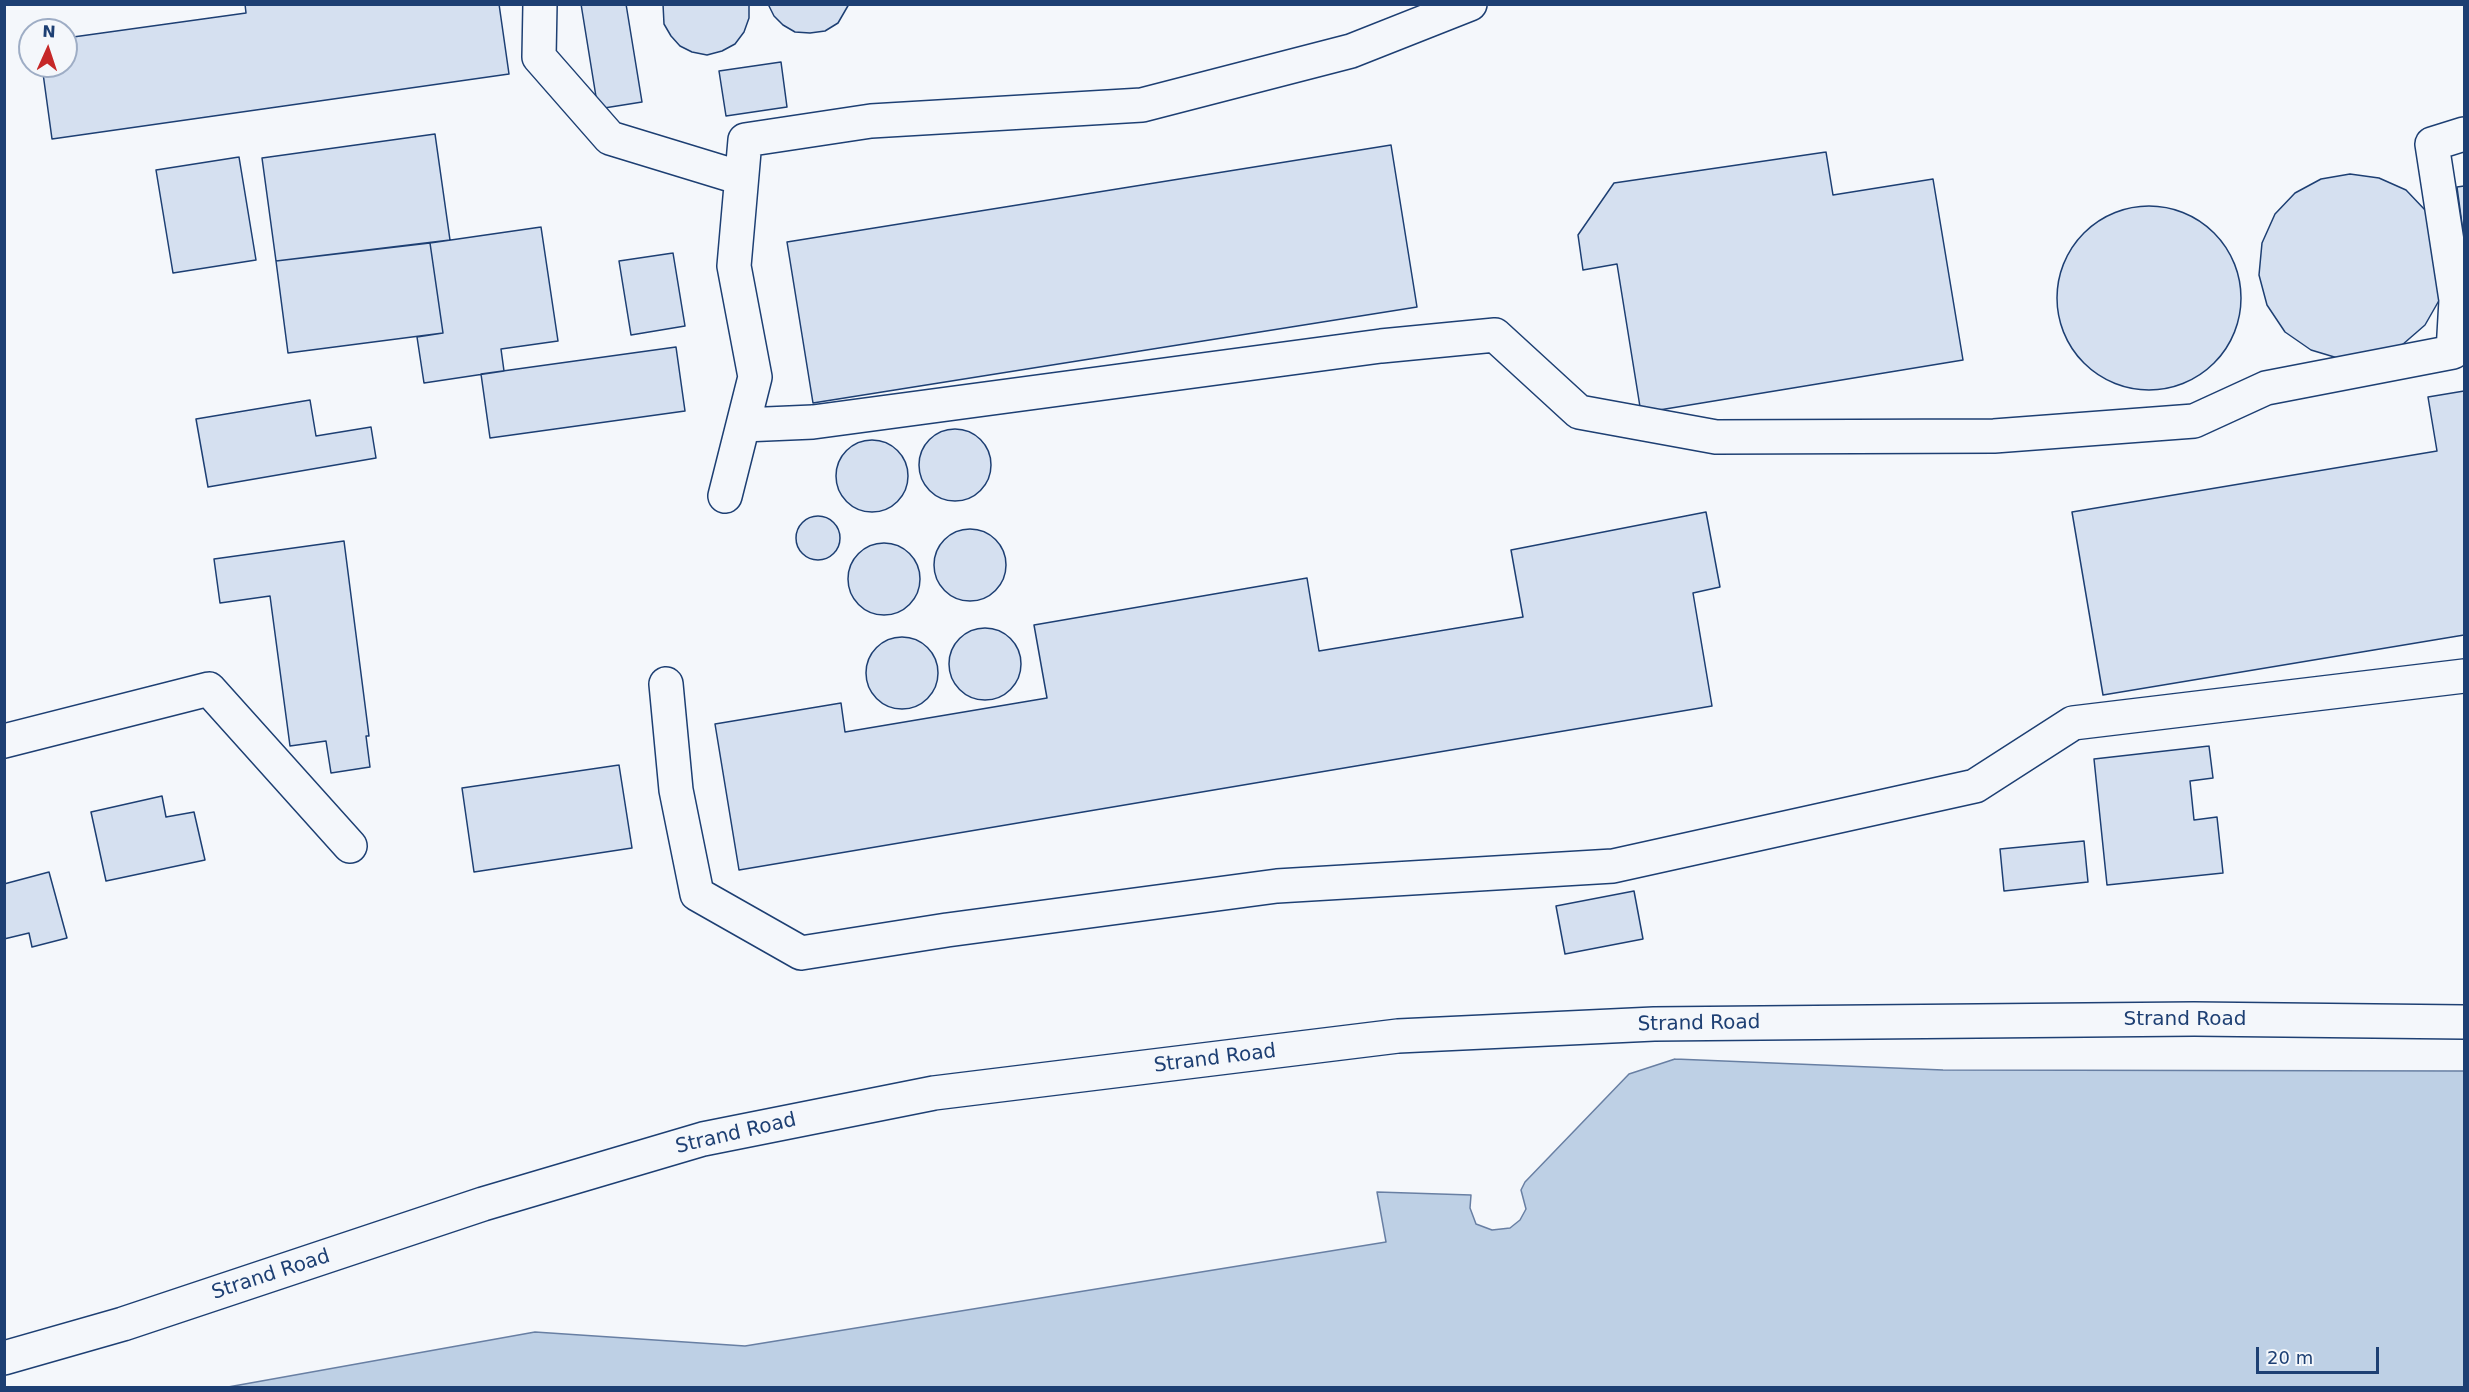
<!DOCTYPE html>
<html>
<head>
<meta charset="utf-8">
<style>
  body { margin:0 }
  #map { position:relative; width:2469px; height:1392px; overflow:hidden; background:#f4f7fb; font-family:"DejaVu Sans",sans-serif }
  canvas { display:block }
  .frame { position:absolute; inset:0; border:6px solid #1d3f73; pointer-events:none }
  .north { position:absolute; left:18px; top:18px; width:60px; height:60px; box-sizing:border-box; background:#f4f7fb; border:2px solid #9eadc5; border-radius:50%; rotate:3deg; font-size:16px; font-weight:700; line-height:24px; text-align:center; color:#1d3f73 }
  .north::after { content:''; display:block; margin:auto; width:21px; height:27px; background:#c62828; clip-path:polygon(50% 0,100% 100%,50% 72%,0 100%) }
  .scale { position:absolute; left:2256px; top:1347px; width:123px; height:27px; box-sizing:border-box; border:3px solid #1d3f73; border-top:0; padding-left:8px; font-size:18px; line-height:21px; white-space:nowrap; color:#1d3f73; -webkit-text-stroke:4px #f4f7fb; paint-order:stroke }
</style>
</head>
<body>
<div id="map">
<canvas width="2469" height="1392"></canvas>
<div class="frame"></div>
<div class="north">N</div>
<div class="scale">20 m</div>
</div>
<script>
const ctx = document.querySelector('canvas').getContext('2d');
ctx.lineJoin = 'round';
function paint(path, color) { ctx.fillStyle = color; ctx.fill(path, 'evenodd'); }
const shape = rows => new Path2D(rows.map(r => 'M' + r).join(''));
function stroke(path, color, width, dash) { ctx.strokeStyle = color; ctx.lineWidth = width; ctx.lineCap = dash ? 'butt' : 'round'; ctx.setLineDash(dash || []); ctx.stroke(path); }
function drawText(font, color, halo, rows, align = 'center') {
  ctx.font = font + ' "DejaVu Sans",sans-serif'; ctx.lineWidth = 4.5; ctx.setLineDash([]); ctx.textBaseline = 'middle'; ctx.strokeStyle = halo; ctx.fillStyle = color; for (const [text, x, y, turn = 0] of rows) {
    ctx.save(); ctx.translate(x, y); ctx.rotate((+turn || 0) * Math.PI / 180); ctx.textAlign = isNaN(turn) ? turn : align; if (halo) ctx.strokeText(text, 0, 0); ctx.fillText(text, 0, 0); ctx.restore();
  }
}
const water = shape([
  [1675,1059,1943,1070,2464,1071,2464,1387,228,1387,535,1332,745,1346,1386,1242,1377,1192,1471,1195,1470,1208,1476,1224,1492,1230,1510,1228,1520,1220,1526,1209,1521,1190,1525,1182,1629,1074,1675,1059]
]);
paint(water, '#bed0e5');
stroke(water, '#687fa3', 1.5);
const building = shape([
  [245,4,499,4,509,74,52,139,42,66,66,66,66,38,246,13,245,4],
  [581,4,626,4,642,102,598,109,581,4],
  [663,4,749,4,749,18,744,32,735,44,722,51,707,55,692,52,680,46,671,36,664,24,663,4],
  [768,4,849,4,838,23,825,31,810,33,795,32,783,25,774,16,768,4],
  [781,62,787,107,726,116,719,71,781,62],
  [435,134,450,240,276,261,262,158,435,134],
  [1391,145,1417,307,813,403,787,242,1391,145],
  [1826,152,1833,195,1933,179,1963,360,1641,413,1617,264,1583,270,1578,235,1614,183,1826,152],
  [239,157,256,260,173,273,156,170,239,157],
  [2350,174,2379,178,2406,190,2426,211,2441,297,2425,325,2402,345,2341,359,2311,350,2285,332,2267,305,2259,275,2262,243,2275,214,2295,193,2321,179,2350,174],
  [2464,186,2464,239,2457,187,2464,186],
  '2057 298a92 92 0 1 1 184 0a92 92 0 1 1-184 0Z',
  [541,227,558,341,501,349,504,371,424,383,417,337,443,333,430,243,541,227],
  [430,243,443,333,288,353,276,261,430,243],
  [673,253,685,326,631,335,619,261,673,253],
  [676,347,685,411,490,438,481,374,676,347],
  [2464,391,2464,635,2103,695,2072,512,2437,451,2428,397,2464,391],
  [310,400,316,436,371,427,376,458,208,487,196,419,310,400],
  '919 465a36 36 0 1 1 72 0a36 36 0 1 1-72 0Z',
  '836 476a36 36 0 1 1 72 0a36 36 0 1 1-72 0Z',
  [1706,512,1720,587,1693,593,1712,706,739,870,715,724,841,703,845,732,1047,698,1034,625,1307,578,1319,651,1523,617,1511,550,1706,512],
  '796 538a22 22 0 1 1 44 0a22 22 0 1 1-44 0Z',
  '934 565a36 36 0 1 1 72 0a36 36 0 1 1-72 0Z',
  [344,541,369,736,366,736,370,767,331,773,326,741,290,746,270,596,220,603,214,559,344,541],
  '848 579a36 36 0 1 1 72 0a36 36 0 1 1-72 0Z',
  '949 664a36 36 0 1 1 72 0a36 36 0 1 1-72 0Z',
  '866 673a36 36 0 1 1 72 0a36 36 0 1 1-72 0Z',
  [2209,746,2213,778,2190,781,2194,820,2217,817,2223,873,2107,885,2094,759,2209,746],
  [619,765,632,848,474,872,462,788,619,765],
  [162,796,166,817,194,812,205,860,106,881,91,812,162,796],
  [2084,841,2088,882,2004,891,2000,849,2084,841],
  [49,872,67,938,32,947,29,933,4,939,4,884,49,872],
  [1634,891,1643,939,1565,954,1556,906,1634,891]
]);
paint(building, '#d5e0f0');
stroke(building, '#1d3f73', 1.5);
const minor = shape([
  [540,4,539,57,610,138,741,178],
  [743,425,813,422,1381,346,1495,335,1579,412,1716,437,1994,436,2194,421,2266,388,2453,352,2456,300,2432,144,2464,134],
  [725,496,755,377,734,266,745,140,871,121,1142,105,1351,51,1470,4],
  [666,684,676,790,697,894,801,953,947,930,1277,886,1613,866,1975,786,2073,723,2464,676],
  [4,741,209,689,350,846]
]);
const major = shape([
  [4,1358,123,1324,483,1204,703,1139,934,1093,1398,1036,1654,1024,2194,1019,2464,1022]
]);
stroke(minor, '#1d3f73', 36);
stroke(major, '#1d3f73', 36);
stroke(minor, '#f4f7fb', 33);
stroke(major, '#f4f7fb', 33);
drawText('20px', '#1d3f73', '#f4f7fb', [
  ["Strand Road",2185,1020],
  ["Strand Road",1699,1024,-1],
  ["Strand Road",1215,1059,-7],
  ["Strand Road",736,1134,-13],
  ["Strand Road",271,1275,-18]
]);
</script>
</body>
</html>
